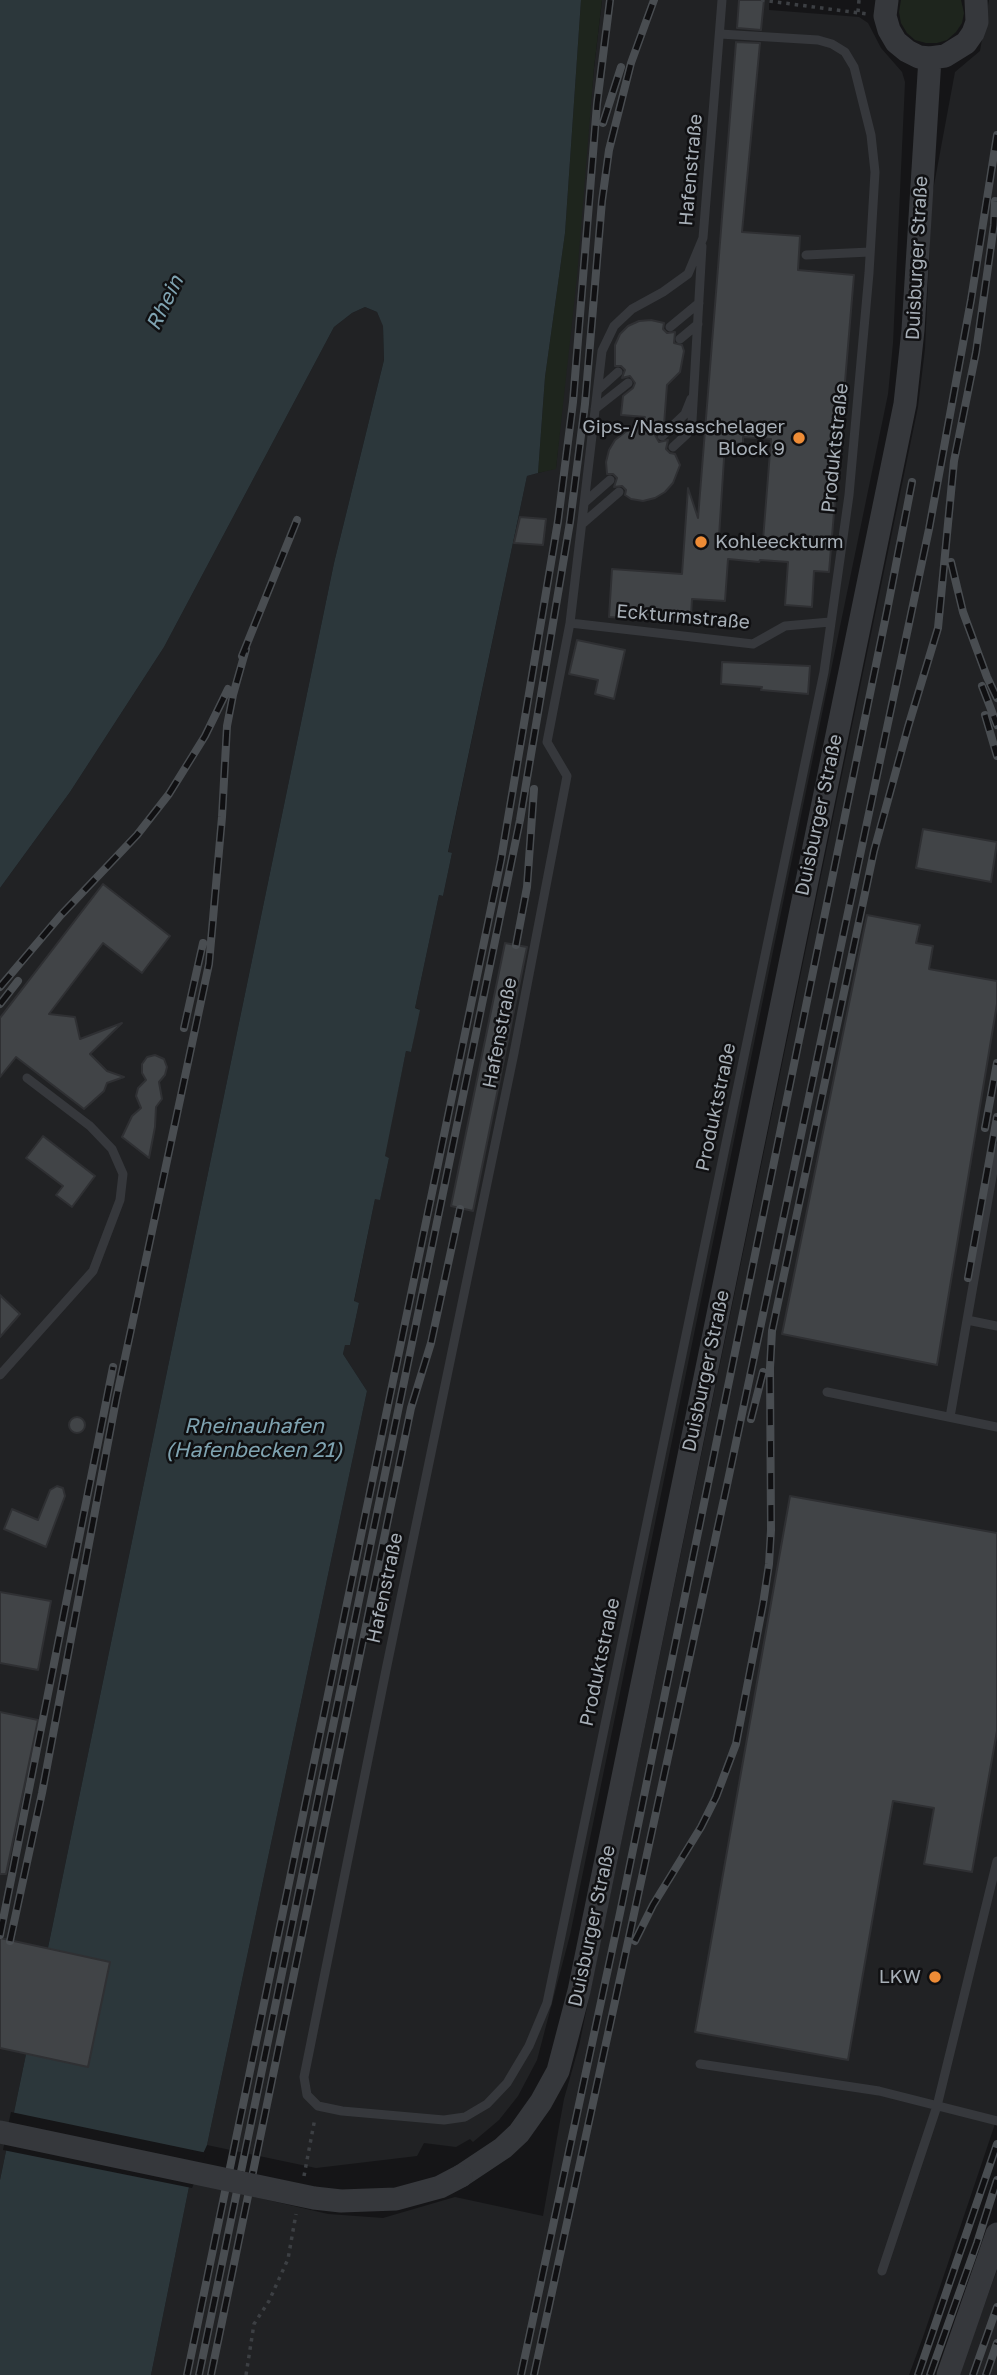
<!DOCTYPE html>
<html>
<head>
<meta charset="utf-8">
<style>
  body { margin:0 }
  canvas { display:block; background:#151517 }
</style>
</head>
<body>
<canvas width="997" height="2375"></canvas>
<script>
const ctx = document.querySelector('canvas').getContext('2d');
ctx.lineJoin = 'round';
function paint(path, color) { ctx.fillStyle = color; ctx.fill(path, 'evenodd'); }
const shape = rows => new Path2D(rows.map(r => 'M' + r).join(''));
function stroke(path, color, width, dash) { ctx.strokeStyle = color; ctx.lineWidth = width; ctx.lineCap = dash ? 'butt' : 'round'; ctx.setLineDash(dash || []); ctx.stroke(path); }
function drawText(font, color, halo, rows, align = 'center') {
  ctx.font = font + ' "Golos Text",sans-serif'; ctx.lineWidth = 5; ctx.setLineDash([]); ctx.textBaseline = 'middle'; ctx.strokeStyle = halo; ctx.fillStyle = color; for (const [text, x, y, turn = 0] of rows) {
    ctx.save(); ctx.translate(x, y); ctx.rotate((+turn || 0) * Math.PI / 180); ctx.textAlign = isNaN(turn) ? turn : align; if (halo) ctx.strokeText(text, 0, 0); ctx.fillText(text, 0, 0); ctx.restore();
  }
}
paint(shape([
  [602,0,769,0,769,10,859,17,868,23,881,48,902,72,905,82,893,343,888,394,570,1935,537,2060,518,2096,499,2120,473,2142,470,2139,456,2147,424,2143,417,2156,316,2168,207,2145,367,1391,343,1354,345,1344,350,1345,359,1303,354,1302,375,1199,380,1199,389,1158,384,1156,406,1051,411,1052,419,1009,415,1008,439,895,443,896,452,853,448,853,527,476,556,468,594,68],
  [989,0,997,0,997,2118,923,2337,909,2375,151,2375,190,2182,328,2214,383,2218,455,2197,543,2216,564,2099,579,2046,918,407,925,349,932,196,955,72,980,51],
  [365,307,377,312,383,325,384,360,334,563,0,2180,0,888,70,792,164,647,334,327,352,313],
  [997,2270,997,2375,959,2375,993,2281]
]), '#212224');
paint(shape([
  [581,0,602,0,594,68,577,277,556,469,538,473,545,377,565,233],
  [901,0,961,0,964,13,962,23,956,32,947,40,937,43,926,43,915,40,907,33,901,23,899,12]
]), '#1e251d');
paint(shape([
  [0,0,581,0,565,233,545,377,538,473,527,476,448,852,452,853,443,896,439,895,415,1008,420,1010,411,1052,406,1051,385,1156,389,1158,380,1200,375,1199,354,1301,359,1303,350,1345,345,1345,343,1354,367,1391,207,2145,190,2182,151,2375,0,2375,0,2180,334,563,384,360,383,326,377,312,365,307,352,313,334,327,164,647,70,792,0,888]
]), '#2c373b');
paint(shape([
  [11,2112,207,2153,192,2188,3,2150]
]), '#151517');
const building = shape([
  [739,0,764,0,761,30,737,28,739,0],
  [736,42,760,43,742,232,800,236,798,270,854,275,829,572,814,571,812,607,785,605,788,562,760,560,759,562,728,559,725,601,692,599,691,616,678,615,676,622,609,617,612,569,682,574,688,488,698,518,736,42],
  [743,437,771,439,763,540,719,537,725,443,743,444,743,437],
  [651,320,664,323,663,329,667,333,675,332,674,343,682,345,684,351,680,372,667,385,664,425,655,435,659,442,668,440,666,449,670,453,675,454,680,465,673,483,665,492,655,498,643,501,631,499,625,495,626,490,622,486,614,487,617,478,613,474,607,474,606,462,609,450,615,440,645,417,621,415,623,396,633,388,635,383,630,376,622,378,625,370,621,366,615,366,615,345,620,334,628,326,639,321,651,320],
  [520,517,546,519,543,545,514,543,520,517],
  [577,640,625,650,614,699,595,694,598,680,569,674,577,640],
  [722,662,810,666,808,694,761,690,762,687,721,684,722,662],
  [923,829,997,842,991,882,916,868,923,829],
  [103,884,170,936,142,973,103,943,49,1014,75,1017,80,1039,122,1023,90,1054,107,1071,124,1077,107,1083,104,1091,84,1109,16,1057,0,1077,0,1018,103,884],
  [867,915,920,925,916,943,933,946,929,969,997,981,997,1004,937,1365,782,1334,867,915],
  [505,943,527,947,473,1211,451,1206,505,943],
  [155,1055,164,1059,167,1067,165,1075,159,1082,162,1099,156,1107,155,1127,149,1158,122,1137,132,1116,141,1108,136,1096,138,1088,146,1080,142,1073,142,1064,147,1057,155,1055],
  [43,1136,95,1176,72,1207,56,1195,63,1186,26,1158,43,1136],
  [0,1295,20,1314,0,1337,0,1295],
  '69 1425a8 8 0 1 1 16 0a8 8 0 1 1-16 0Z',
  [57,1486,63,1488,65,1496,46,1547,4,1529,12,1509,38,1520,50,1490,57,1486],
  [790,1496,997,1533,997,1731,972,1872,924,1864,934,1808,893,1801,848,2060,695,2032,790,1496],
  [0,1592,51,1601,38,1670,0,1663,0,1592],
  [0,1712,38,1720,6,1874,0,1874,0,1712],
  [0,1938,110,1962,88,2067,0,2048,0,1938]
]);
paint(building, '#414447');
stroke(building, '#2f3033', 2);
stroke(shape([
  [761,0,867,14],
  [858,12,859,0],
  [304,2176,315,2118],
  [246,2375,254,2324,269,2301,288,2259,296,2214]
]), '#3c3f43', 3.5, [3.5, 5]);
stroke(shape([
  [720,34,818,40,832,44,845,52,854,67,871,135,875,172,869,273,849,495,824,672,547,2003,529,2046,507,2083,487,2104,465,2117,444,2120,342,2111,318,2106,307,2095,304,2077,386,1670,514,1053,567,776,547,742,570,623,602,351,614,326,632,309,663,292,688,274,703,238,722,0],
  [806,255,870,252],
  [670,327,699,303],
  [680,339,698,324],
  [598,390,618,372],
  [595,409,628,383],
  [662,436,685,414,691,399],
  [673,447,687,434,692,421,702,246],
  [585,502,610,480],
  [582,524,619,492],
  [570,623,753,644,785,626,830,622],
  [967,1320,997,1148],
  [0,1375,93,1271,120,1200,123,1174,112,1149,90,1126,27,1078],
  [827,1392,997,1427],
  [950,1417,967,1320,997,1326],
  [700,2064,879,2091,997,2121],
  [882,2271,937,2106,997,1861]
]), '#36383c', 9);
stroke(shape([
  [887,0,885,16,889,30,896,42,907,51,919,57,930,58,945,56,966,43,973,33,977,22,976,0],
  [461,2176,503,2148,519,2133,541,2102,558,2071,579,1991,905,404,913,330,930,58],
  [948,2375,997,2234]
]), '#36383c', 23);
const rail = shape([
  [603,123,621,67],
  [951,562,963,612,987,677,997,698],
  [242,656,297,520],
  [982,686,997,725],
  [985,715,997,756],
  [516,945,527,887,534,789],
  [0,987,61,915,137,835,169,794,205,736,228,689],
  [0,1004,18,981],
  [184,1028,203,943],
  [985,1128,997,1063],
  [968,1278,997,1117],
  [751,1419,763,1372],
  [0,1935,113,1367],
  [10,1941,42,1793,116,1400,209,964,222,817,227,726,233,695,246,649],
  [635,1941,653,1905,701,1827,716,1797,736,1744,763,1604,769,1564,771,1530,770,1368,772,1331,874,851,908,727,938,628,954,461,976,352,994,225,995,201],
  [187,2375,501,860,558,521,573,402,597,104,610,0],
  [199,2375,520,820,570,522,585,404,602,201,609,150,631,63,654,0],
  [211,2375,411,1408,431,1343,460,1209],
  [521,2375,620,1913,887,611,912,482],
  [534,2375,727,1485,929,529,971,300,997,135],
  [918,2375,997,2144],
  [930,2375,977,2243,997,2180],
  [973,2375,997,2307],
  [986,2375,997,2343]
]);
stroke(rail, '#494d51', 8);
stroke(rail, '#101012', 5, [16]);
stroke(shape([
  [0,2132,314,2198,341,2201,396,2199,440,2187,461,2176]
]), '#36383c', 23);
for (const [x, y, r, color] of [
  [799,438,7,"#ee8c36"],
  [701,542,7,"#ee8c36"],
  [935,1977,7,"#ee8c36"]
]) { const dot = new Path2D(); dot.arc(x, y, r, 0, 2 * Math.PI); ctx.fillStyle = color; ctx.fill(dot); stroke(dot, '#101012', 2.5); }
drawText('19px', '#a7afb7', '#101012', [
  ["Hafenstraße",691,170,-85],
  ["Duisburger Straße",917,258,-87],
  ["Produktstraße",835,448,-84],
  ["Eckturmstraße",683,617,5],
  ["Duisburger Straße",819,815,-78],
  ["Hafenstraße",500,1033,-79],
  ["Produktstraße",716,1107,-78],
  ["Duisburger Straße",706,1371,-78],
  ["Hafenstraße",385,1588,-78],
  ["Produktstraße",600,1662,-78],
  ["Duisburger Straße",592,1926,-78]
]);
drawText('19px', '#a7afb7', '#101012', [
  ["Gips-/Nassaschelager",785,427],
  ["Block 9",785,449],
  ["Kohleeckturm",715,542,"left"],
  ["LKW",921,1977]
], 'right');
drawText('italic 21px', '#7fa3b1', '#101012', [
  ["Rhein",165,303,-64],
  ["Rheinauhafen",254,1426],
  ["(Hafenbecken 21)",254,1450]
]);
</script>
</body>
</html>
